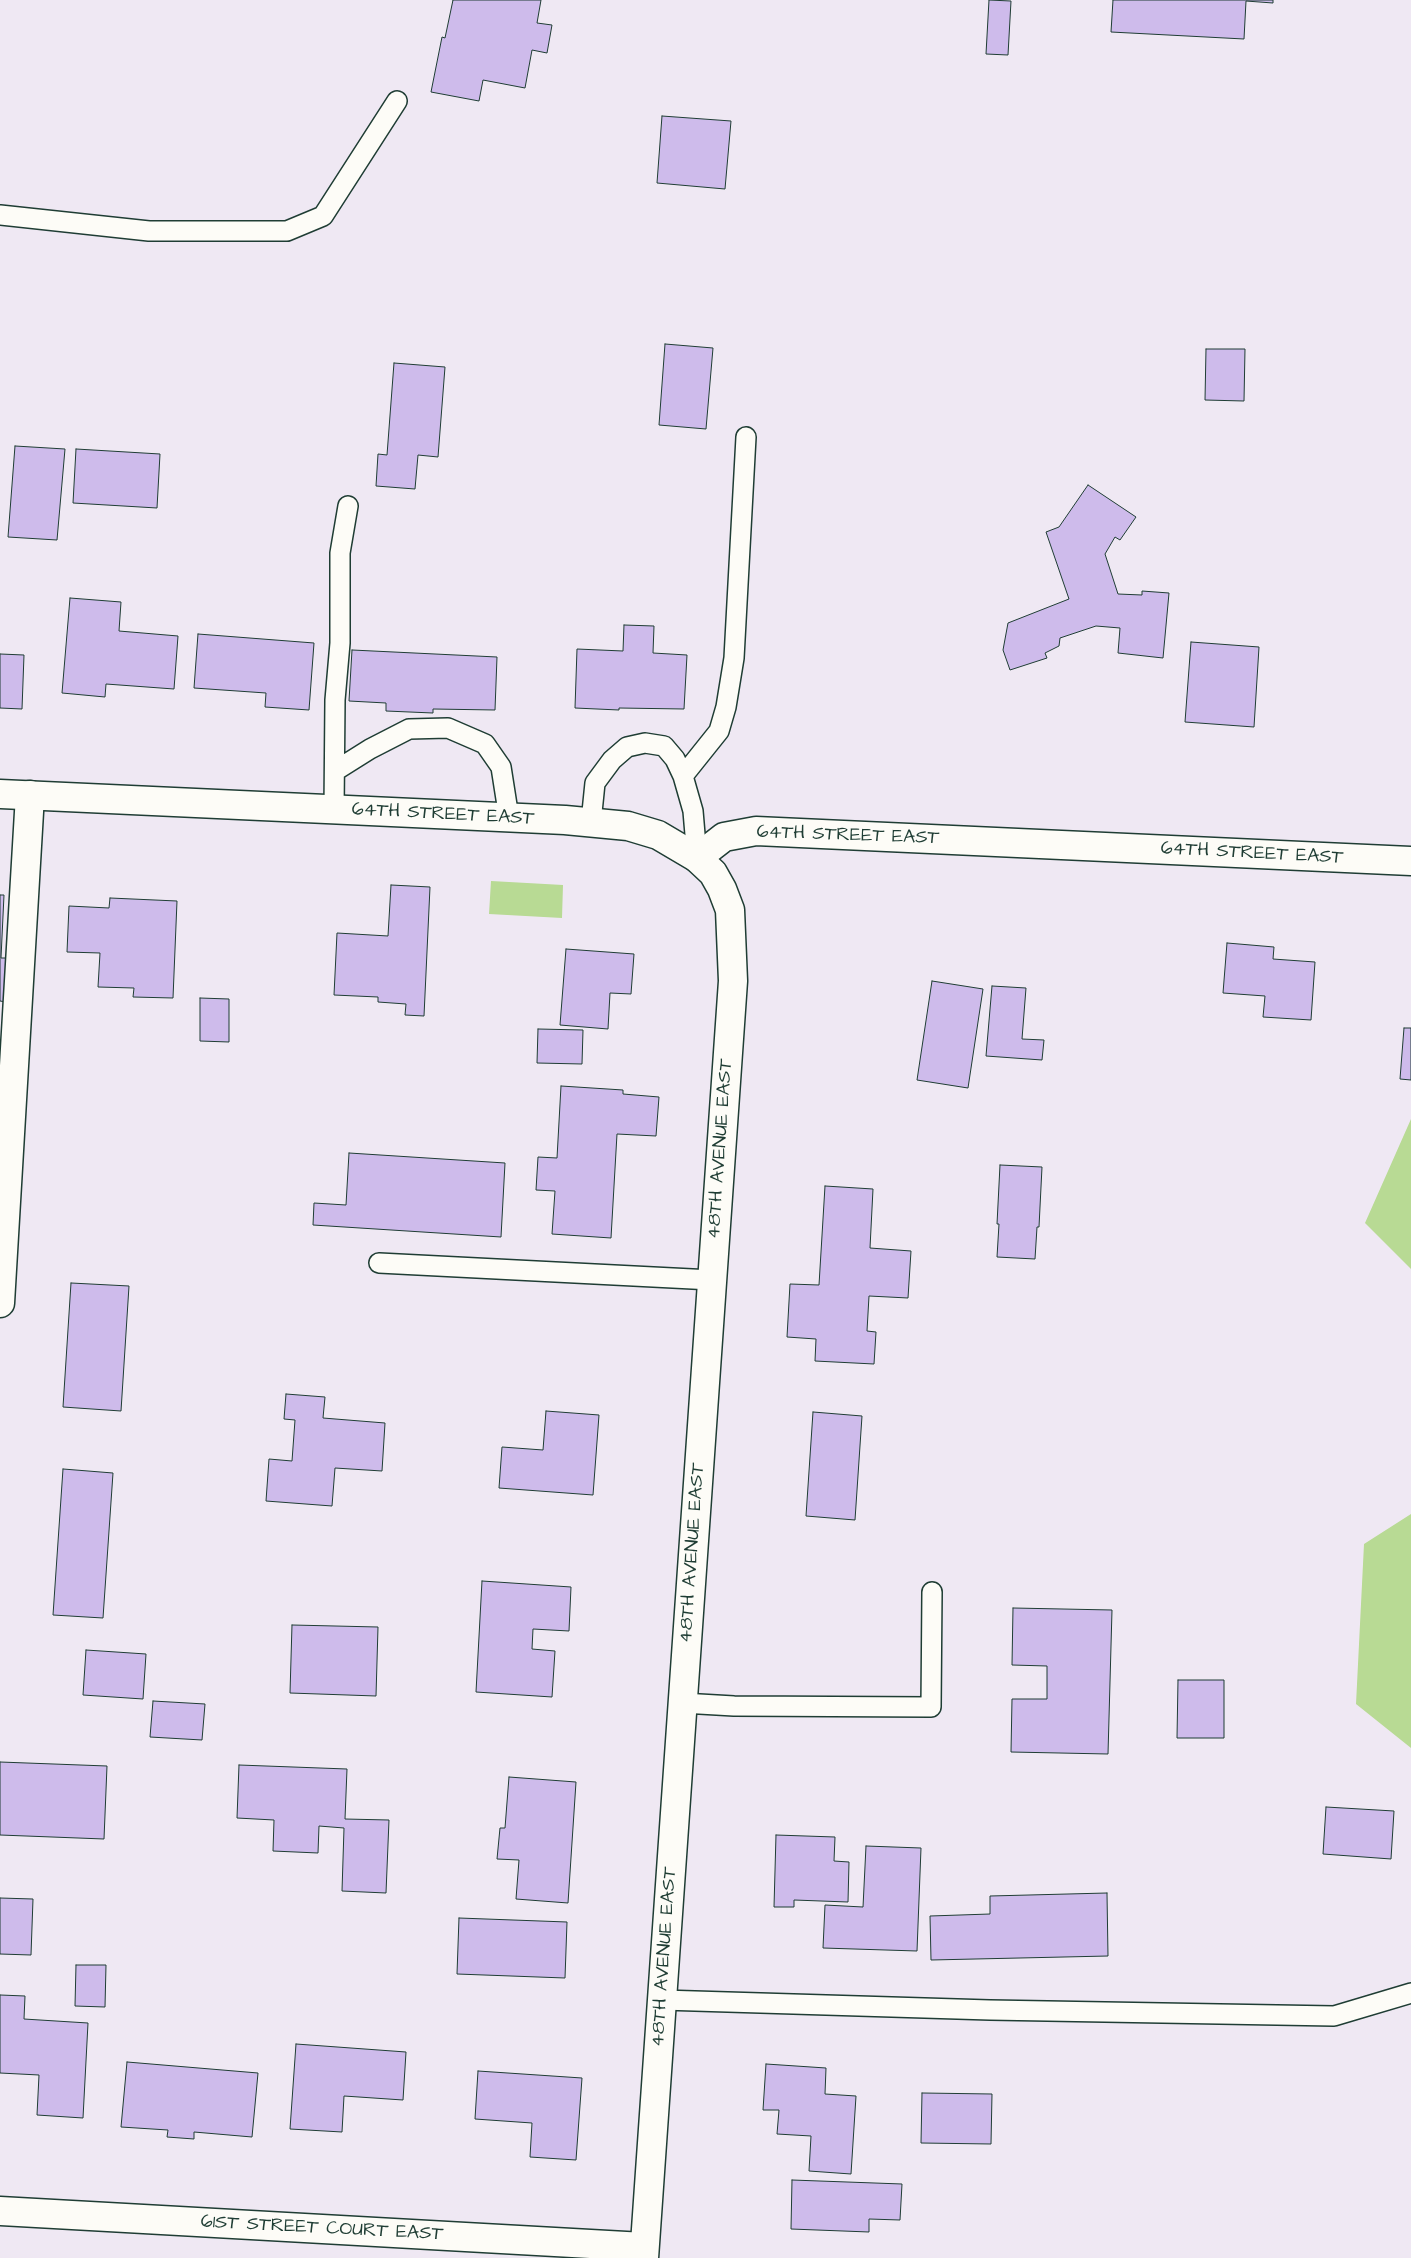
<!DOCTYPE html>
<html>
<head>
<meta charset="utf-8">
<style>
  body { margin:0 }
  canvas { display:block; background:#efe8f3 }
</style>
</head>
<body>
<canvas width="1411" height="2258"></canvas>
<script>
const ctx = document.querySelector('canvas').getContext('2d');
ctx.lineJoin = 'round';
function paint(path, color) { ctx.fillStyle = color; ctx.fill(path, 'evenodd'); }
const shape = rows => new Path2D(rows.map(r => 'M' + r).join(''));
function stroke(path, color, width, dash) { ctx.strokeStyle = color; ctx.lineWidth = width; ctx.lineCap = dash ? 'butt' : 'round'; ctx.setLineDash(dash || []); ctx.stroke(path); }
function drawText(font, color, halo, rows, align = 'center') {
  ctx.font = font + ' "Architects Daughter",sans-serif'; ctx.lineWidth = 4; ctx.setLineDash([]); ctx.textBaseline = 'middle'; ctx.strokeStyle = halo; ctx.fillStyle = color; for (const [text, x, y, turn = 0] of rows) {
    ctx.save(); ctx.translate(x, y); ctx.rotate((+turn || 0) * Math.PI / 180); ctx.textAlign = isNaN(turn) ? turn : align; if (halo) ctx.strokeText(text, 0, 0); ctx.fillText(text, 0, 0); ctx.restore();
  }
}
paint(shape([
  [491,881,563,885,562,918,489,914],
  [1411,1119,1411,1269,1365,1223],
  [1411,1514,1411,1748,1356,1704,1364,1544]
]), '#b8da94');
const building = shape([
  [453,0,541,0,537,23,552,25,547,53,532,50,525,88,483,80,479,101,431,92,442,37,445,38,453,0],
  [989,0,1011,1,1008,55,986,54,989,0],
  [1113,0,1273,0,1273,3,1246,1,1244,39,1111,32,1113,0],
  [662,116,731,121,725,189,657,183,662,116],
  [665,344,713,348,706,429,659,425,665,344],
  [1206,349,1245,349,1244,401,1205,400,1206,349],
  [394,363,445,367,438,457,418,455,415,489,376,486,378,454,387,455,394,363],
  [15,446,65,449,57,540,8,537,15,446],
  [76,449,160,454,157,508,73,503,76,449],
  [1088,485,1136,517,1120,540,1115,537,1105,554,1118,594,1142,595,1142,591,1169,593,1163,658,1118,653,1120,628,1096,626,1060,638,1059,646,1045,653,1047,658,1010,670,1003,650,1008,623,1069,599,1046,532,1059,527,1088,485],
  [70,598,121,602,119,631,178,636,174,689,106,684,105,697,62,693,70,598],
  [624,625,654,626,653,653,687,655,684,709,619,708,619,710,575,708,577,649,623,651,624,625],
  [198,634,314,643,309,710,265,707,266,693,194,688,198,634],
  [1191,642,1259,647,1254,727,1185,722,1191,642],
  [352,650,497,657,495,710,433,709,433,713,386,711,386,703,349,701,352,650],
  [0,654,24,655,22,709,0,708,0,654],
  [391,885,430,887,424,1016,405,1015,406,1004,378,1002,378,997,334,995,337,933,388,936,391,885],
  [0,895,4,895,1,958,7,958,6,1002,0,1001,0,895],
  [110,898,177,901,173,998,133,997,134,988,98,987,100,953,67,952,69,906,109,908,110,898],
  [1227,943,1274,947,1273,959,1315,962,1311,1020,1263,1017,1265,996,1223,993,1227,943],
  [566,949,634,954,631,994,610,993,608,1029,560,1025,566,949],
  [932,981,983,989,968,1088,917,1080,932,981],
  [992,986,1026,988,1022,1039,1044,1040,1042,1060,986,1056,992,986],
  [200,998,229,999,229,1042,200,1041,200,998],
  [1404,1028,1411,1028,1411,1080,1400,1079,1404,1028],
  [538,1029,583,1030,582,1064,537,1063,538,1029],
  [561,1086,623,1090,623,1094,659,1097,656,1136,617,1134,611,1238,552,1234,555,1191,536,1190,538,1157,557,1158,561,1086],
  [349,1153,505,1163,501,1237,313,1225,314,1203,346,1205,349,1153],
  [1000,1165,1042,1167,1039,1227,1037,1227,1035,1259,997,1257,999,1224,997,1224,1000,1165],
  [825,1186,873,1189,870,1248,911,1251,908,1298,869,1296,867,1331,876,1332,874,1364,815,1361,816,1339,787,1337,790,1284,819,1285,825,1186],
  [71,1283,129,1286,121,1411,63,1407,71,1283],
  [286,1394,325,1397,323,1418,385,1423,382,1471,335,1468,332,1506,266,1501,269,1459,292,1461,295,1420,284,1419,286,1394],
  [546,1411,599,1415,593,1495,499,1488,502,1447,543,1450,546,1411],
  [813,1412,862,1416,855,1520,806,1516,813,1412],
  [63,1469,113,1473,103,1618,53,1615,63,1469],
  [482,1581,571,1587,569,1631,533,1629,532,1649,555,1651,552,1697,476,1692,482,1581],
  [1013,1608,1112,1610,1108,1754,1011,1752,1012,1699,1047,1699,1047,1666,1012,1665,1013,1608],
  [292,1625,378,1627,376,1696,290,1693,292,1625],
  [86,1650,146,1654,143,1699,83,1695,86,1650],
  [1178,1680,1224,1680,1224,1738,1177,1738,1178,1680],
  [153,1701,205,1704,202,1740,150,1737,153,1701],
  [0,1762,107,1766,104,1839,0,1835,0,1762],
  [239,1765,347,1769,345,1819,389,1820,386,1893,342,1891,344,1828,319,1826,318,1853,273,1851,274,1820,237,1818,239,1765],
  [509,1777,576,1782,568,1903,516,1899,519,1860,497,1859,500,1828,505,1828,509,1777],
  [1326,1807,1394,1811,1391,1859,1323,1854,1326,1807],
  [776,1835,835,1837,834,1861,849,1862,848,1902,794,1900,794,1907,774,1907,776,1835],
  [866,1846,921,1848,917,1951,823,1948,825,1905,863,1907,866,1846],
  [1107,1893,1108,1956,931,1960,930,1916,990,1914,990,1896,1107,1893],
  [0,1898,33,1899,31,1955,0,1954,0,1898],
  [459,1918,567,1922,565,1978,457,1974,459,1918],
  [76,1965,106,1965,105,2007,75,2006,76,1965],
  [0,1995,25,1996,24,2019,88,2023,83,2118,37,2115,39,2075,0,2073,0,1995],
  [296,2044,406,2052,403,2100,344,2096,342,2132,290,2129,296,2044],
  [127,2062,258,2073,252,2137,194,2132,194,2139,167,2137,168,2130,121,2127,127,2062],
  [766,2064,826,2068,825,2094,856,2096,851,2174,809,2171,811,2136,777,2134,779,2110,763,2110,766,2064],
  [478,2071,582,2078,576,2160,530,2157,532,2123,475,2119,478,2071],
  [922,2093,992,2094,991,2144,921,2143,922,2093],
  [792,2180,902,2184,900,2220,869,2219,869,2232,791,2229,792,2180]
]);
paint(building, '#cebbeb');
stroke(building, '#1f3d34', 1);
const lane = shape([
  [0,215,149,231,287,231,323,216,397,101],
  [335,771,370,749,409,729,448,728,485,744,501,767,509,818],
  [683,776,719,731,726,707,734,658,746,437],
  [334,810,335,700,340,643,340,553,348,506],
  [591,822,595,783,612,760,627,747,645,743,664,746,675,759,683,776,693,811,697,858],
  [379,1263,712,1280],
  [682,1703,734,1706,931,1707,932,1592],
  [662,2000,990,2010,1334,2016,1411,1993]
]);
const street = shape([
  [697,858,724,837,756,831,1411,861],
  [0,1303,30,795],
  [0,2211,644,2247]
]);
const secondary = shape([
  [0,794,565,820,628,826,658,835,697,858,713,873,722,889,730,910,733,981,644,2258]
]);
stroke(lane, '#1f3d34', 22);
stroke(street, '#1f3d34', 31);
stroke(secondary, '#1f3d34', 31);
stroke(lane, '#fdfcf7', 19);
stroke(street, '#fdfcf7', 28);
stroke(secondary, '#fdfcf7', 28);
drawText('19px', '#1f3d34', '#fdfcf7', [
  ["64TH STREET EAST",443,815,3],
  ["64TH STREET EAST",848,836,2],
  ["64TH STREET EAST",1252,854,3],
  ["48TH AVENUE EAST",721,1149,-86],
  ["48TH AVENUE EAST",693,1553,-86],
  ["48TH AVENUE EAST",665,1957,-86],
  ["61ST STREET COURT EAST",322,2229,3]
]);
</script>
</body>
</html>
